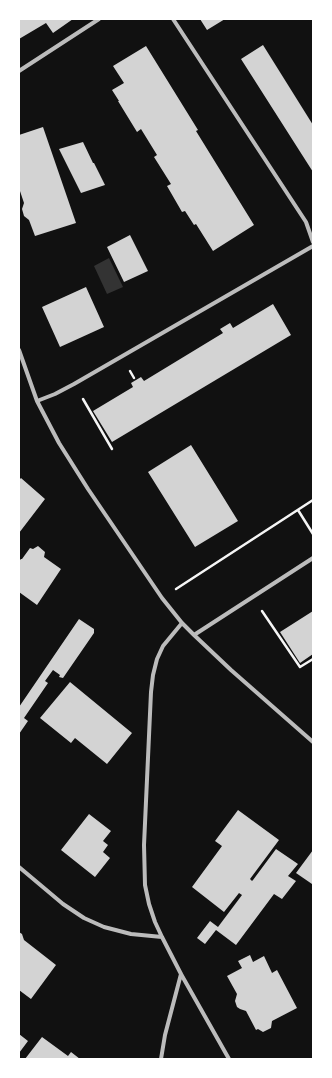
<!DOCTYPE html>
<html>
<head>
<meta charset="utf-8">
<style>
  body { margin:0 }
  #map { position:relative; width:332px; height:1078px; overflow:hidden; background:#111; font-family:Raleway,sans-serif }
  canvas { display:block }
  .frame { position:absolute; inset:0; border:20px solid #fff; pointer-events:none }
</style>
</head>
<body>
<div id="map">
<canvas width="332" height="1078"></canvas>
<div class="frame"></div>
</div>
<script>
const ctx = document.querySelector('canvas').getContext('2d');
ctx.lineJoin = 'round';
function paint(path, color) { ctx.fillStyle = color; ctx.fill(path, 'evenodd'); }
const shape = rows => new Path2D(rows.map(r => 'M' + r).join(''));
function stroke(path, color, width, dash) { ctx.strokeStyle = color; ctx.lineWidth = width; ctx.lineCap = dash ? 'butt' : 'round'; ctx.setLineDash(dash || []); ctx.stroke(path); }
paint(shape([
  [109,258,123,287,107,294,94,266]
]), '#333');
paint(shape([
  [19,19,73,19,53,33,46,23,19,39],
  [200,19,225,19,207,30],
  [263,45,313,125,313,172,241,59],
  [146,46,198,130,196,131,254,225,213,251,196,224,194,225,185,211,182,212,167,186,171,184,154,157,157,155,141,129,137,132,118,101,119,101,112,90,124,83,113,66],
  [43,127,76,223,35,236,29,220,24,216,22,209,24,203,19,188,19,135],
  [83,142,93,163,94,163,105,185,81,193,59,149],
  [130,235,148,271,124,282,107,247],
  [86,287,104,327,60,347,42,307],
  [273,304,291,335,112,442,93,411,133,387,131,383,141,377,144,381,223,333,220,329,230,323,233,328],
  [191,445,238,521,195,547,148,472],
  [21,478,45,499,19,533,19,480],
  [38,546,45,552,44,557,61,569,37,605,19,592,19,561,21,559,22,559,30,548,33,549],
  [313,611,313,654,300,663,280,632],
  [79,619,94,629,94,633,63,678,59,677,60,675,53,670,45,681,48,683,24,718,28,721,19,734,19,707],
  [70,682,132,733,107,764,75,738,71,743,40,718],
  [238,810,279,840,250,879,252,881,253,880,276,849,298,864,288,876,296,881,282,899,274,894,236,945,216,930,205,944,197,938,210,921,218,927,242,895,239,893,224,912,192,887,222,846,215,841],
  [89,814,111,831,103,841,108,845,103,852,110,858,95,877,61,850],
  [313,850,313,884,312,884,296,873],
  [19,932,22,934,24,940,56,965,31,999,19,990],
  [250,955,253,962,264,956,272,973,277,970,297,1008,272,1021,271,1028,263,1032,258,1029,256,1030,246,1011,240,1009,237,1007,235,1001,237,994,227,976,242,968,238,961],
  [19,1034,28,1041,19,1053],
  [42,1037,68,1056,71,1052,80,1059,25,1059]
]), '#d3d3d3');
stroke(shape([
  [130,371,134,378],
  [83,399,112,449],
  [298,510,313,534],
  [176,589,313,500],
  [262,611,300,667,313,659]
]), '#f5f5f5', 2.5);
stroke(shape([
  [173,19,306,222,313,242],
  [19,71,99,19],
  [19,350,37,401,59,443,88,489,162,598,182,623,194,635,231,670,313,742],
  [37,401,55,394,74,384,313,246],
  [182,623,163,646,157,659,153,675,151,692,144,845,145,885,149,904,155,922,162,937,181,974,229,1059],
  [194,635,313,558],
  [19,867,63,904,84,918,104,927,131,934,162,937],
  [161,1059,165,1035,181,974]
]), '#bcbcbc', 4);
</script>
</body>
</html>
